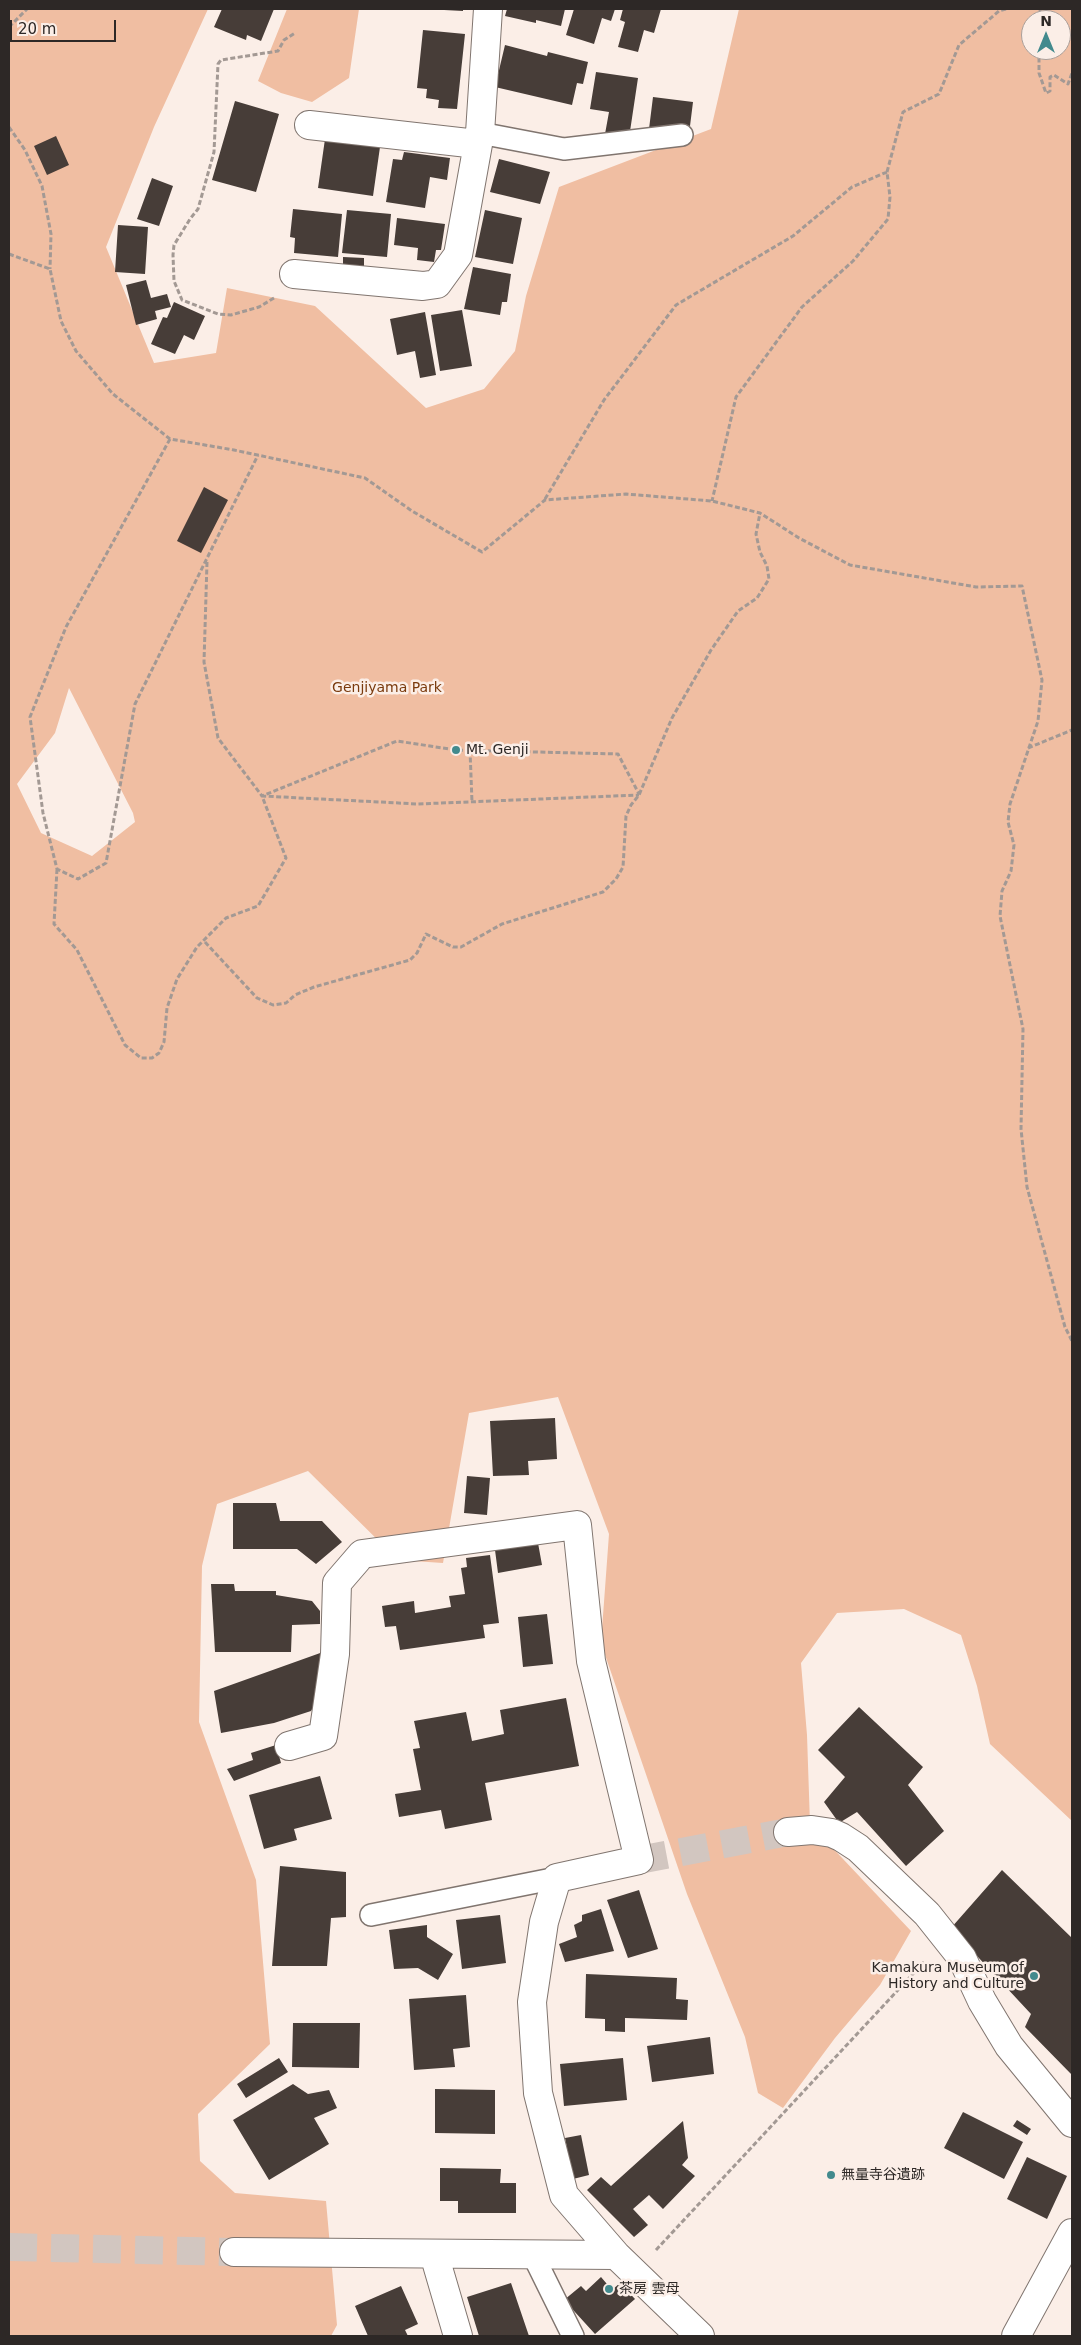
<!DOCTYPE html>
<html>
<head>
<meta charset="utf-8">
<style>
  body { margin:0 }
  #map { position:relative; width:1081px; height:2345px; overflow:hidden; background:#fbeee7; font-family:"DejaVu Sans",sans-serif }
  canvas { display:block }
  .frame { position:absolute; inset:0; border:10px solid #2d2826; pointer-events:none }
  .north { position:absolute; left:1021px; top:10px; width:50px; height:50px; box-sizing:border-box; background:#fbeee7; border:1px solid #a99f9a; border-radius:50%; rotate:0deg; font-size:14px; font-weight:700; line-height:20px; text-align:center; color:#2d2826 }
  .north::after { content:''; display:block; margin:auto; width:18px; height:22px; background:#428a8d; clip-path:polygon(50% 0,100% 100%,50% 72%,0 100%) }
  .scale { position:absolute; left:10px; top:20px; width:106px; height:22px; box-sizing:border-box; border:2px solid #2d2826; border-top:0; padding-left:6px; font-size:15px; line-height:18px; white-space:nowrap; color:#2d2826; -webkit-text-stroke:4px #fbeee7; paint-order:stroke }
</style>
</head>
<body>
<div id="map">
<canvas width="1081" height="2345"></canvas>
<div class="frame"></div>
<div class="north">N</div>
<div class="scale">20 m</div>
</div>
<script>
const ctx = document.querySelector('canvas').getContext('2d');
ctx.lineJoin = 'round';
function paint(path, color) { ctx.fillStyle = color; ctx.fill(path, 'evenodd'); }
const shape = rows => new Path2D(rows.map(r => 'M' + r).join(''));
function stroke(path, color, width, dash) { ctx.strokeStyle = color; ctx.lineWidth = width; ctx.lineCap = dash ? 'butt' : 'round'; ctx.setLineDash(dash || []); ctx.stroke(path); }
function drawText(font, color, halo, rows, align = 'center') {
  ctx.font = font + ' "DejaVu Sans","Noto Sans JP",sans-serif'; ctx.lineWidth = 5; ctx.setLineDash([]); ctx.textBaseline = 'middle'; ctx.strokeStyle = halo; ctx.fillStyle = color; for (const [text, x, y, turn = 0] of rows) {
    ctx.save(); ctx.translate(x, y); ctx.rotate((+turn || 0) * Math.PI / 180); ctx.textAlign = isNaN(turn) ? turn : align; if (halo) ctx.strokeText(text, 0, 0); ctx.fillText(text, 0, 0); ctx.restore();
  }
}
paint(shape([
  [9,9,208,9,154,127,106,247,154,363,216,353,227,288,315,306,426,408,484,389,515,351,526,296,559,187,711,129,739,9,1072,9,1072,1821,990,1744,977,1686,961,1635,904,1609,837,1613,801,1663,807,1735,810,1824,911,1931,880,1985,835,2038,783,2108,758,2093,745,2037,687,1894,601,1643,609,1534,558,1397,469,1413,443,1563,398,1560,308,1471,217,1504,202,1566,199,1722,256,1880,270,2044,198,2114,200,2161,235,2193,326,2201,337,2325,331,2336,9,2336],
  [1031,20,1061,20,1061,50,1031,50],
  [69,688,133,813,135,822,92,856,41,833,17,784,55,733],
  [287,9,359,9,349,78,312,102,281,93,258,81]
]), '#f0bea2');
paint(shape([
  [222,9,274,9,261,41,247,35,246,40,214,27],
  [444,9,463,9,463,11,444,10],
  [507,9,565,9,561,26,536,20,536,23,505,16],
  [574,9,615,9,611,21,602,18,594,44,566,35],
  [623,9,661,9,654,33,644,30,638,52,618,47,625,22,620,20],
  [423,30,465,34,457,109,438,108,439,100,426,98,427,89,417,88],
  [505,45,547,56,548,52,588,62,583,84,577,83,572,105,495,87],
  [596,72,638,78,629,138,605,134,609,112,590,109],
  [653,97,693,102,689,134,649,129],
  [235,101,279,114,256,192,212,180],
  [56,136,69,165,47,175,34,146],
  [325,139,380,147,373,196,318,188],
  [404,152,450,158,447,180,430,177,425,208,386,202,393,159,402,160],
  [499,159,550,172,540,204,490,192],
  [152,178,173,186,159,226,137,219],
  [293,209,342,214,338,257,294,253,295,238,290,237],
  [347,210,391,214,387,257,342,253],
  [485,210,522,218,513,264,475,257],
  [397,218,445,224,441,250,436,250,434,262,417,260,418,248,394,245],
  [118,225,148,227,145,274,115,272],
  [343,257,364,258,364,268,343,267],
  [473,267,511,274,507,302,502,302,500,315,464,309],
  [146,280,151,298,167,294,171,307,155,311,157,319,136,325,126,285],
  [174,302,205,316,194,340,184,335,175,354,151,344,163,317,167,318],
  [462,310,472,366,440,371,431,315],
  [425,312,436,375,420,378,415,351,397,355,390,319],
  [204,487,228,500,201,553,177,541],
  [555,1418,557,1459,528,1461,529,1475,493,1476,490,1421],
  [467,1476,490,1478,487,1515,464,1513],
  [233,1503,276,1503,280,1521,322,1521,342,1542,316,1564,297,1549,233,1549],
  [538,1543,542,1565,498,1573,495,1550],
  [490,1555,499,1623,483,1625,485,1638,400,1650,396,1626,385,1627,382,1606,414,1601,415,1613,451,1607,449,1596,465,1594,461,1568,467,1567,466,1558],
  [211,1584,234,1584,235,1591,276,1591,276,1595,312,1601,320,1611,320,1624,292,1625,291,1652,215,1652],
  [547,1614,553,1664,523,1667,518,1617],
  [323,1652,322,1693,311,1711,274,1723,221,1733,214,1691],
  [566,1698,579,1766,485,1783,492,1820,445,1829,441,1810,399,1817,395,1794,421,1790,413,1749,420,1748,414,1721,466,1712,472,1741,504,1734,500,1710],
  [859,1707,923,1767,908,1785,944,1831,906,1866,857,1812,839,1823,824,1802,845,1777,818,1750],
  [276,1745,281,1763,234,1781,227,1769,253,1760,251,1753],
  [320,1776,332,1819,294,1829,297,1840,264,1849,249,1795],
  [280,1866,346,1872,346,1917,331,1918,327,1966,272,1966],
  [1002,1870,1072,1938,1072,2075,1025,2027,1031,2014,951,1928],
  [639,1890,658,1949,628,1958,607,1900],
  [601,1909,614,1951,565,1962,559,1944,577,1937,574,1925,582,1921,582,1915],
  [500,1915,506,1963,462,1969,456,1920],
  [427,1925,427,1937,453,1954,438,1980,418,1968,394,1969,389,1930],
  [586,1974,677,1978,676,1999,688,2000,687,2020,625,2018,625,2032,605,2031,605,2019,585,2018],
  [466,1995,470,2047,453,2049,455,2067,414,2070,409,1999],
  [293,2023,360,2023,359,2068,292,2067],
  [710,2037,714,2074,652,2082,647,2046],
  [279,2058,288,2072,246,2098,237,2084],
  [623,2058,627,2100,564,2106,560,2064],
  [293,2084,308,2094,329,2090,337,2108,314,2118,329,2144,269,2180,233,2120],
  [435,2089,495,2090,495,2134,435,2133],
  [963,2112,1023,2142,1004,2179,944,2148],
  [1017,2120,1031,2129,1027,2135,1013,2126],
  [683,2121,688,2158,682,2165,695,2176,663,2209,649,2195,633,2209,648,2225,634,2237,587,2190,601,2177,611,2186],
  [581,2135,589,2175,573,2179,565,2138],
  [1027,2157,1067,2176,1047,2219,1007,2199],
  [440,2168,501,2169,500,2183,516,2183,516,2213,458,2213,458,2201,440,2201],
  [601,2277,612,2290,620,2283,635,2299,595,2334,564,2300,581,2286,586,2291],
  [511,2283,529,2336,479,2336,467,2297],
  [401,2286,418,2324,405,2330,408,2336,368,2336,355,2306]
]), '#473d38');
stroke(shape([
  [639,1860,788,1832],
  [9,2247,234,2252]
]), '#d2c6c0', 28, [28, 14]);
const lane = shape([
  [480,133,564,149,682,135],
  [371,1915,557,1878],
  [533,2255,573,2336]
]);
const street = shape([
  [309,125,477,144],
  [294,274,423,286,437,284,458,255,480,133,488,9],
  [289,1746,323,1736,335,1654,337,1583,362,1554,577,1525,591,1661,639,1860,557,1878,544,1922,532,2002,538,2093,564,2195,616,2255],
  [788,1832,812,1830,832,1833,841,1837,858,1848,927,1914,962,1958,982,2001,1009,2046,1072,2123],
  [234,2252,616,2255,700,2336],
  [434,2254,458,2336],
  [1016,2336,1072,2233]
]);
stroke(lane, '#80756f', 24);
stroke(street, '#80756f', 30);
stroke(shape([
  [1040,9,1041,20],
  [9,27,27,9],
  [1039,50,1039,73,1046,93,1050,91,1050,77,1054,75,1068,84,1072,73],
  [9,127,25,150,42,186,51,234,50,269],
  [887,172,903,112,939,94,959,45,999,11,1006,9],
  [9,254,50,269,61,321,76,351,113,394,170,439,234,450,365,478,412,511,482,552,545,500,626,494,712,501,760,513,799,538,850,565,976,587,1022,586,1042,680,1038,721,1010,804,1008,822,1014,845,1011,871,1002,891,1000,916,1023,1029,1021,1129,1027,1187,1065,1327,1072,1341],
  [274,298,259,307,231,315,218,314,182,300,174,281,173,255,174,245,190,219,198,209,214,152,218,64,221,60,278,51,284,40,295,33],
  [170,439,66,627,30,717,43,813,57,869,78,879,106,863,135,704,258,455],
  [545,499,604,400,676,305,793,236,852,187,887,172,890,197,888,219,853,261,802,307,736,397,712,501],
  [207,562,204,662,218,738,262,796,397,741,456,750,618,754,639,794],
  [1028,748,1072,730],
  [470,750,472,802],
  [57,869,54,924,77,950,125,1045,141,1058,152,1058,159,1053,164,1042,167,1008,177,979,197,947,226,918,258,906,286,858,262,796,418,804,639,795],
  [205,942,257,998,273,1005,286,1003,295,995,314,987,410,960,417,953,426,934,453,947,461,947,502,924,603,892,616,879,623,867,626,816,631,805,639,795,672,718,711,650,738,611,757,598,769,579,767,566,760,552,756,534,760,513],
  [656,2250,924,1962]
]), '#a39994', 3, [5, 2.5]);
stroke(lane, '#fff', 21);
stroke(street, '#fff', 28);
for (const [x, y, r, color] of [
  [456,750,5,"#428a8d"],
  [1034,1976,5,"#428a8d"],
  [831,2175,5,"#428a8d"],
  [609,2289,5,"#428a8d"]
]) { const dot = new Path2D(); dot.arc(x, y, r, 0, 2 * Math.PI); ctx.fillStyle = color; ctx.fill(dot); stroke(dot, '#fbeee7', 2); }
drawText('14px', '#7a3a0d', '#fbeee7', [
  ["Genjiyama Park",387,688]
]);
drawText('14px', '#2d2826', '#fbeee7', [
  ["Mt. Genji",466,750],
  ["Kamakura Museum of",1024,1968,"right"],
  ["History and Culture",1024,1984,"right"],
  ["無量寺谷遺跡",841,2175],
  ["茶房 雲母",619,2289]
], 'left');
</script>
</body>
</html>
